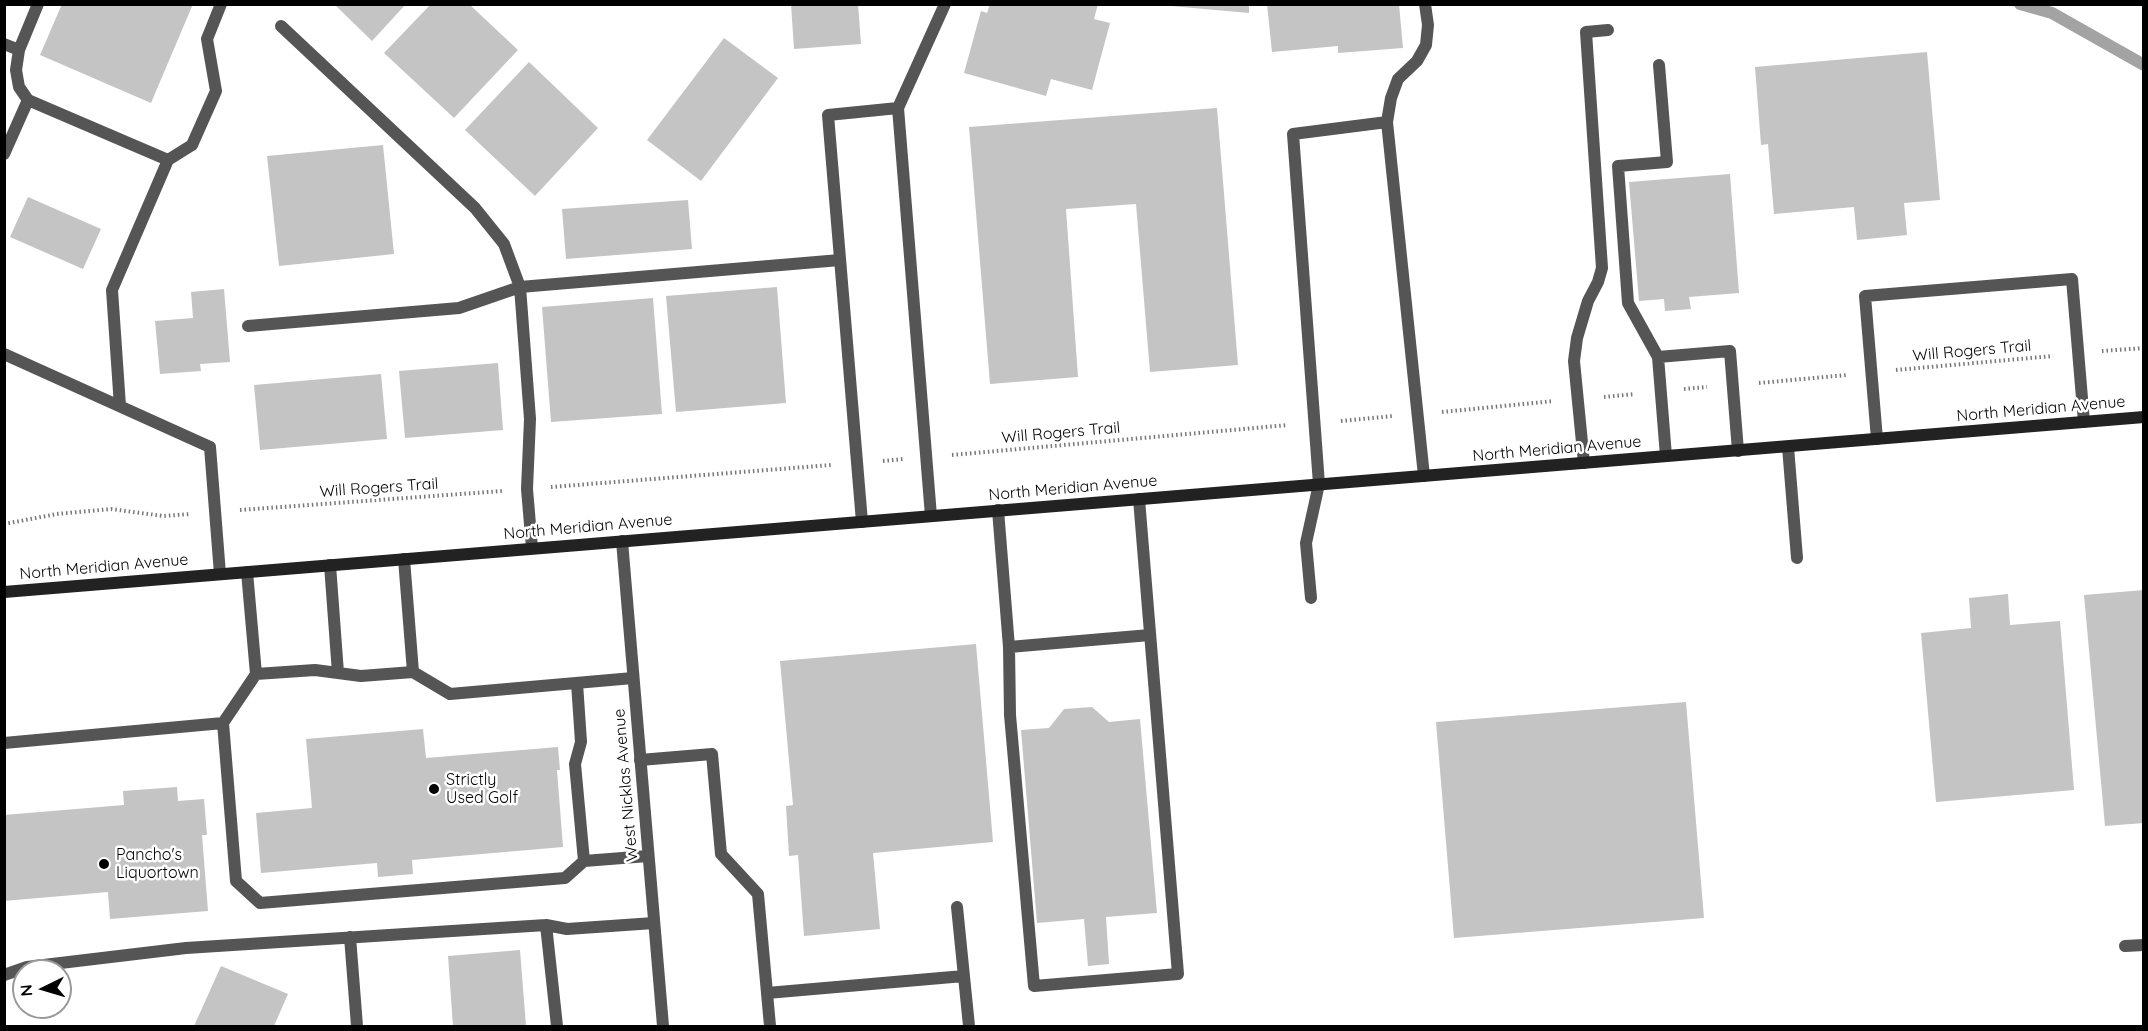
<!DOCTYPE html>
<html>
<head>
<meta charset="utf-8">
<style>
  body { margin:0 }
  #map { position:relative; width:2148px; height:1031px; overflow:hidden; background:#fff; font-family:Quicksand,sans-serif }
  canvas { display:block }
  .frame { position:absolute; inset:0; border:6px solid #000; pointer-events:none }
  .north { position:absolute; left:12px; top:959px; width:60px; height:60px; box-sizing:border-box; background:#fff; border:2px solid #999; border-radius:50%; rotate:265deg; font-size:16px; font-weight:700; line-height:24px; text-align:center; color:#000 }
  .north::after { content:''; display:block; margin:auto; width:21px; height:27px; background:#000; clip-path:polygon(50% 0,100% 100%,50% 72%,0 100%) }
</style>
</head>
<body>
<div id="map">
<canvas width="2148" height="1031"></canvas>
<div class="frame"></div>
<div class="north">N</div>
</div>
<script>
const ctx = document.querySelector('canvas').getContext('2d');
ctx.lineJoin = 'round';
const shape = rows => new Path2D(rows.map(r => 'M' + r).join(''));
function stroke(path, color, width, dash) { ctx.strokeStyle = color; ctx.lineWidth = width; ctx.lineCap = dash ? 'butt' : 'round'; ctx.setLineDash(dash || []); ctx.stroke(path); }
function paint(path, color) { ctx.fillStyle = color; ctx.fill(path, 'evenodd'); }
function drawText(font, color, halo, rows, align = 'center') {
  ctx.font = font + ' Quicksand,sans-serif'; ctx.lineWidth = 5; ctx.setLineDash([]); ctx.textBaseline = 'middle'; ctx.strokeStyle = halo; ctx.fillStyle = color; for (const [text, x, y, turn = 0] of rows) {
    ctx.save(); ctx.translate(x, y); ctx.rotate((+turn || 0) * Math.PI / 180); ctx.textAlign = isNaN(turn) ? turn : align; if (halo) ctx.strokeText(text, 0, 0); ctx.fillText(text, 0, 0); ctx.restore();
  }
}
stroke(shape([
  [2020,4,2052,13,2144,65]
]), '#a3a3a3', 12);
paint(shape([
  [62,4,193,4,151,103,40,55],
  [334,4,406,4,372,41],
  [791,4,858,4,861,44,794,49],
  [990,4,1098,4,1094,19,1110,23,1092,90,1051,79,1046,96,964,73,981,11,987,13],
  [1172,4,1249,4,1249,13,1171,6],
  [1267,4,1399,4,1403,48,1338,53,1338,46,1272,52],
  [430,5,470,5,518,50,454,118,384,53],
  [724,38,778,78,701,181,647,140],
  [1927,52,1940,200,1904,203,1907,235,1857,240,1854,207,1774,214,1768,144,1761,145,1755,67],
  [529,62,598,128,535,196,465,130],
  [1217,108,1238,365,1150,372,1136,204,1066,209,1078,377,990,384,969,127],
  [383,145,394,254,279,266,267,156],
  [1730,174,1739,293,1689,297,1691,309,1665,311,1664,299,1639,301,1629,182],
  [28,197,101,229,83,269,10,237],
  [688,200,692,249,566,259,562,209],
  [777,287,786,403,676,412,666,296],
  [224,289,230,362,200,364,201,371,160,374,155,321,193,318,191,292],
  [653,298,662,414,551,422,542,307],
  [498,363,503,430,405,438,399,371],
  [381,374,387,439,260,450,254,385],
  [2144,590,2144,823,2105,826,2084,595],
  [2008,594,2010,625,2060,621,2074,790,1936,802,1921,633,1971,628,1969,598],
  [976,644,993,842,873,853,880,929,804,936,798,855,789,856,786,806,793,805,780,661],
  [1686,702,1704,918,1454,938,1436,722],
  [1092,707,1109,722,1140,719,1157,913,1106,917,1109,964,1088,966,1084,919,1037,923,1021,730,1049,728,1064,709],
  [423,729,426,758,558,747,560,770,557,770,563,847,412,860,413,874,378,877,377,863,261,873,256,813,312,808,306,739],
  [177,787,178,801,204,799,207,835,202,835,208,911,110,919,108,892,4,901,4,815,124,805,123,791],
  [520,950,526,1026,453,1026,448,956],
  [221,966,288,994,274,1026,194,1026]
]), '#c4c4c4');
stroke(shape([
  [2102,351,2144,348],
  [1896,370,2053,356],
  [1759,383,1847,375],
  [1684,389,1707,387],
  [1604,397,1635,394],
  [1442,412,1554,401],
  [1341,421,1393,416],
  [952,455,1288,425],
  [883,461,903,459],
  [551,487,831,465],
  [240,510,502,491],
  [4,524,57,514,111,509,163,516,191,514]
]), '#777', 4, [1.5, 3]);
stroke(shape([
  [281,26,475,208,504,244,520,287,530,419,527,489,532,548],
  [4,44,19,50],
  [28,100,168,160,112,290,120,406],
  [898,108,931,516],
  [1387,122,1391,98,1398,79,1417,61,1426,45,1428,25,1425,4],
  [4,154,28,100,19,87,16,70,19,50,38,4],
  [168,160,192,145,216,91,207,39,221,4],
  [248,326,459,308,520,287,840,260],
  [4,354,210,447,220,574],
  [1658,357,1628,303,1618,166,1667,162,1659,65],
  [1877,439,1865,296,2072,279,2084,422],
  [1788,447,1797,558],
  [1666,456,1658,357,1730,351,1738,451],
  [1584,463,1574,361,1577,338,1588,301,1598,282,1602,268,1586,32,1608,30],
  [998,510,1009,647,1010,715,1034,986,1178,974,1139,499],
  [862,522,828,115,898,108,945,4],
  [404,559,413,672],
  [330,565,338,673],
  [247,572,256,674],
  [1311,598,1306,543,1319,484,1293,134,1387,122,1424,476],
  [1009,647,1150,635],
  [577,683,581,742,575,764,584,861],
  [223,723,236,881,260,903,565,878,584,861,648,856],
  [4,743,223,723,256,674,315,670,361,676,413,672,450,694,633,678],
  [640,760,712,754,721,854,758,894,770,1026],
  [957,907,969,1026],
  [546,925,557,1026],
  [350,937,357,1026],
  [2125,946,2144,945],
  [4,975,27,967,186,948,546,925,567,929,654,923],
  [767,993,964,976]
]), '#555', 12);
stroke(shape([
  [622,541,663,1026]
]), '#555', 12);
stroke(shape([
  [4,592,2144,417]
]), '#222', 12);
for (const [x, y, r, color] of [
  [434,789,6,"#000"],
  [104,864,6,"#000"]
]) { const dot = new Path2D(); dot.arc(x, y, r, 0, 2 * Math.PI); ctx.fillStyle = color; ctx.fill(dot); stroke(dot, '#fff', 2); }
drawText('16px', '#000', '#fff', [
  ["Will Rogers Trail",1972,351,-5],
  ["North Meridian Avenue",2041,409,-5],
  ["Will Rogers Trail",1061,433,-5],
  ["North Meridian Avenue",1557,449,-5],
  ["Will Rogers Trail",379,488,-4],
  ["North Meridian Avenue",1073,488,-5],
  ["North Meridian Avenue",588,527,-5],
  ["North Meridian Avenue",104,567,-5],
  ["West Nicklas Avenue",626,785,-95]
]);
drawText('16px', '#000', '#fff', [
  ["Strictly",446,780],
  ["Used Golf",446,798],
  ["Pancho's",116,855],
  ["Liquortown",116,873]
], 'left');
</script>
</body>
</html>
